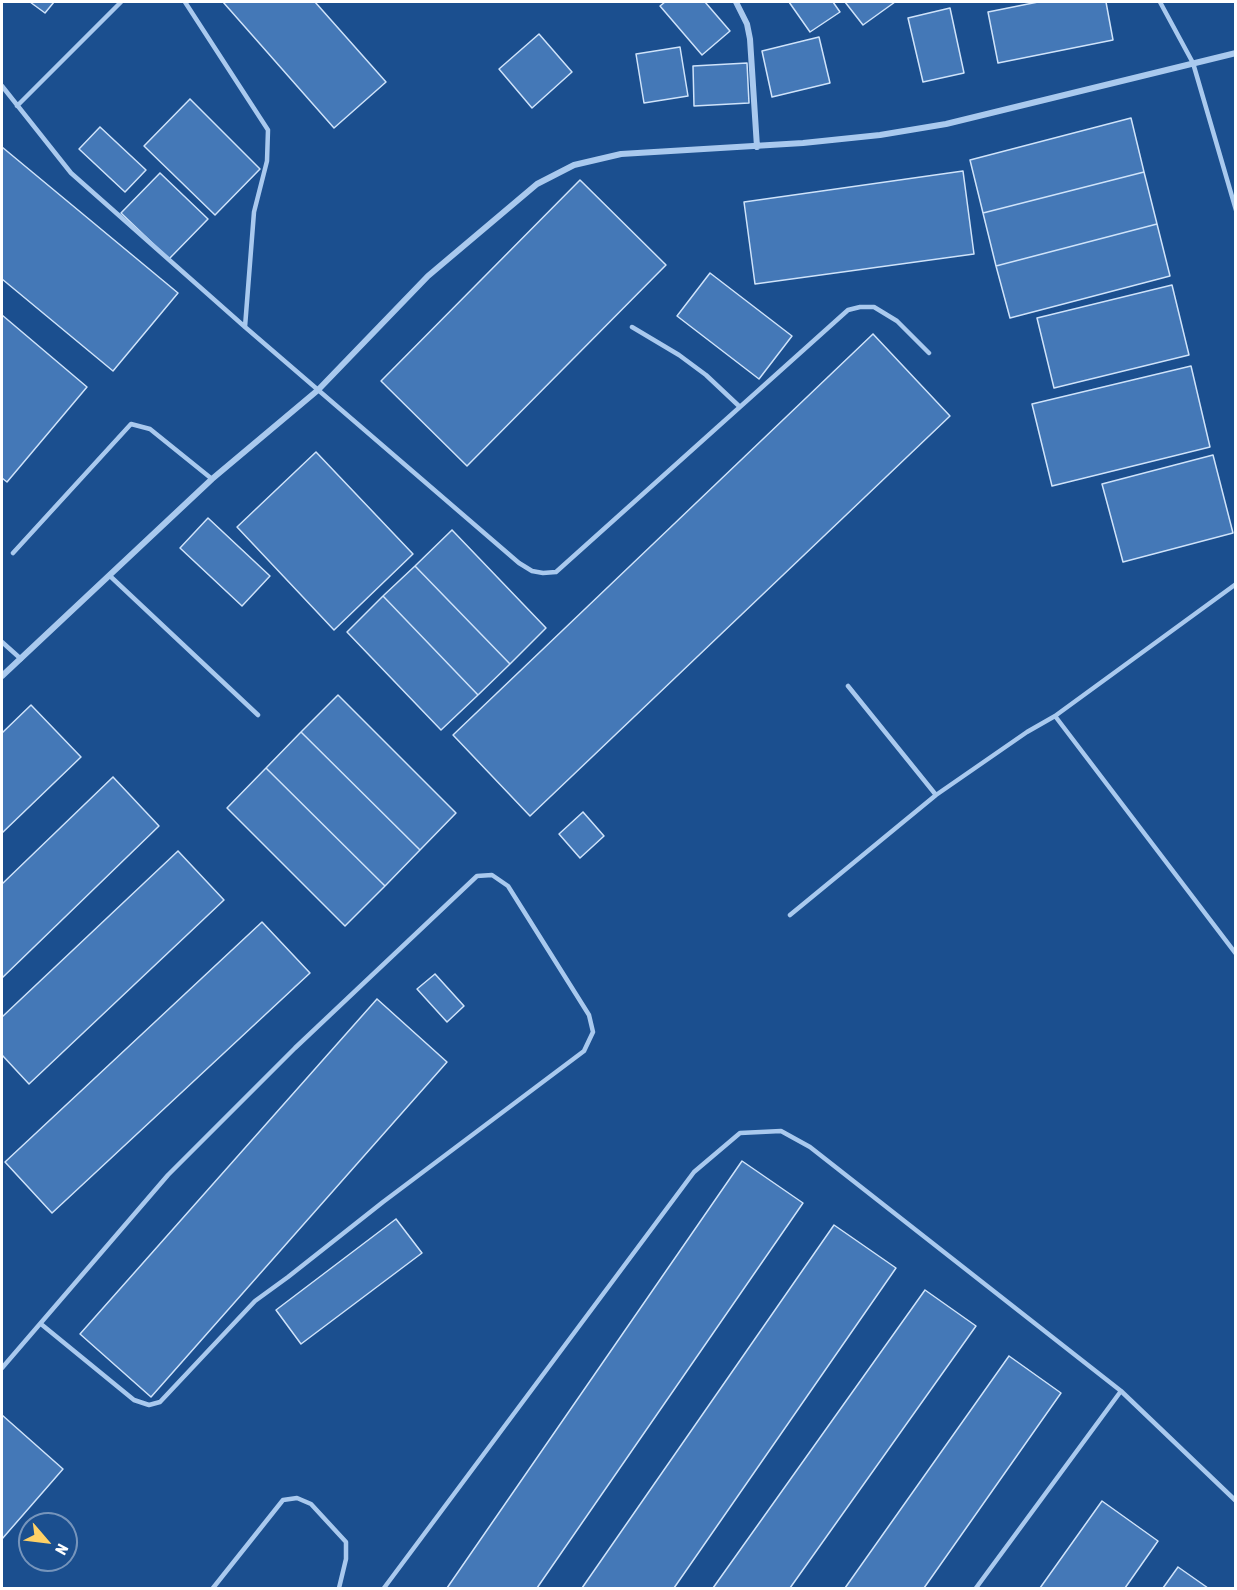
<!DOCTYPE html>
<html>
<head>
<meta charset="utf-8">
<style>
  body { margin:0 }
  #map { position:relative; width:1237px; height:1590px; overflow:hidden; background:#1b4f8f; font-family:"Asap Condensed",sans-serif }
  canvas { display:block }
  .frame { position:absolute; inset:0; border:3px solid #fff; pointer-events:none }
  .north { position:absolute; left:18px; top:1512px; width:60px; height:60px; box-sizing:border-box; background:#1b4f8f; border:2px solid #7695bc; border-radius:50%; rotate:118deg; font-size:16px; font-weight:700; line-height:24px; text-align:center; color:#fff }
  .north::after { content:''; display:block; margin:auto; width:21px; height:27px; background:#ffd166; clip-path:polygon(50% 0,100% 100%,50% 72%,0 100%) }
</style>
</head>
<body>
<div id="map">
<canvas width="1237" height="1590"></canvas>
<div class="frame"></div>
<div class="north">N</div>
</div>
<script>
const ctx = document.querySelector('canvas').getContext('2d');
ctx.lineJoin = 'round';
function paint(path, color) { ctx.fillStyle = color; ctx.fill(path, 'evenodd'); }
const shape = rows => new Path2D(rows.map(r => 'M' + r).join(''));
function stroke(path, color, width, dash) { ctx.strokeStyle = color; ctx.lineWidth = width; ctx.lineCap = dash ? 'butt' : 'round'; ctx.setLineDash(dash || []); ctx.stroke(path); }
const building = shape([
  [30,2,54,2,45,13,30,2],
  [223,2,315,2,386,82,334,128,223,2],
  [665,2,705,2,730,31,702,55,660,6,665,2],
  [789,2,833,2,840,12,810,32,789,2],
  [845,2,895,2,863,25,845,2],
  [1038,2,1106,2,1113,40,998,63,988,12,1038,2],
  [950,8,964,73,923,82,908,18,950,8],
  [539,34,572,72,532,108,499,69,539,34],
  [819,37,830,83,772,97,762,51,819,37],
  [680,47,688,96,644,103,636,54,680,47],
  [747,63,749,103,694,106,693,66,747,63],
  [190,99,260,169,215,215,144,146,190,99],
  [1131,118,1144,172,983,213,970,160,1131,118],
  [100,127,146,170,125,192,79,149,100,127],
  [2,147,178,293,113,371,2,279,2,147],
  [963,171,974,254,755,284,744,202,963,171],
  [1144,172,1157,224,996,266,983,213,1144,172],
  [160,173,208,219,169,259,121,213,160,173],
  [580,180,666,265,467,466,381,381,580,180],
  [1157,224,1170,276,1010,318,996,266,1157,224],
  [710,273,792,336,759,379,677,316,710,273],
  [1172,285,1189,355,1054,388,1037,318,1172,285],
  [2,315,87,387,7,482,2,478,2,315],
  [873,334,950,416,530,816,453,735,873,334],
  [1191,366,1210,447,1052,486,1032,404,1191,366],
  [316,452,413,554,334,630,237,527,316,452],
  [1213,455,1233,533,1123,562,1102,484,1213,455],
  [208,518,270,576,242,606,180,548,208,518],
  [452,530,546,628,510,664,415,566,452,530],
  [415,566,510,664,478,695,383,596,415,566],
  [383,596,478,695,441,730,347,632,383,596],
  [338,695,456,813,420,850,301,732,338,695],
  [31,705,81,757,2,833,2,733,31,705],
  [301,732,420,850,385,886,266,768,301,732],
  [266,768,385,886,345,926,227,808,266,768],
  [113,777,159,826,2,978,2,884,113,777],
  [583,812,604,836,580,858,559,834,583,812],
  [178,851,224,900,29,1084,2,1055,2,1017,178,851],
  [262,922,310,973,52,1213,5,1162,262,922],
  [435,974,464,1006,447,1022,417,989,435,974],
  [377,999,447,1062,151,1397,80,1334,377,999],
  [742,1161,803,1203,537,1588,447,1588,742,1161],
  [396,1219,422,1253,301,1344,276,1310,396,1219],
  [834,1225,896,1268,674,1588,582,1588,834,1225],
  [925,1290,976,1326,790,1588,713,1588,925,1290],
  [1009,1356,1061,1393,924,1588,845,1588,1009,1356],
  [2,1415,63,1469,2,1539,2,1415],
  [1102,1501,1158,1541,1125,1588,1040,1588,1102,1501],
  [1178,1567,1208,1588,1163,1588,1178,1567]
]);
paint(building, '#4478b7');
stroke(building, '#cfe3fa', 1.5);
stroke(shape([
  [185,2,268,130,267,161,254,212,245,327],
  [1160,2,1193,63,1236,210],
  [2,86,71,173,245,327,519,563,532,571,543,573,556,572,848,310,860,307,874,307,897,321,929,353],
  [17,106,121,2],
  [632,327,679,355,706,375,740,407],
  [13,553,131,424,150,429,212,479],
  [110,576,258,715],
  [1236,584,1055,716,1236,954],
  [2,642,21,659],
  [848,686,936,795],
  [790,915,936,795,1027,732,1055,716],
  [2,1368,168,1175,295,1048,477,876,492,875,508,886,589,1015,593,1032,584,1051,383,1202,288,1277,255,1301,160,1402,149,1405,134,1400,41,1324],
  [213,1588,283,1500,297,1498,311,1504,346,1542,346,1559,339,1588],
  [384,1588,694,1172,740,1133,781,1131,810,1147,1121,1391,1236,1501],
  [976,1588,1121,1391]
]), '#a9c9ee', 4.5);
stroke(shape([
  [736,2,747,24,750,39,757,147],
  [2,676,212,479,318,390,428,276,537,184,574,165,621,154,803,143,880,135,946,124,1236,53]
]), '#a9c9ee', 6);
</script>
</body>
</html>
